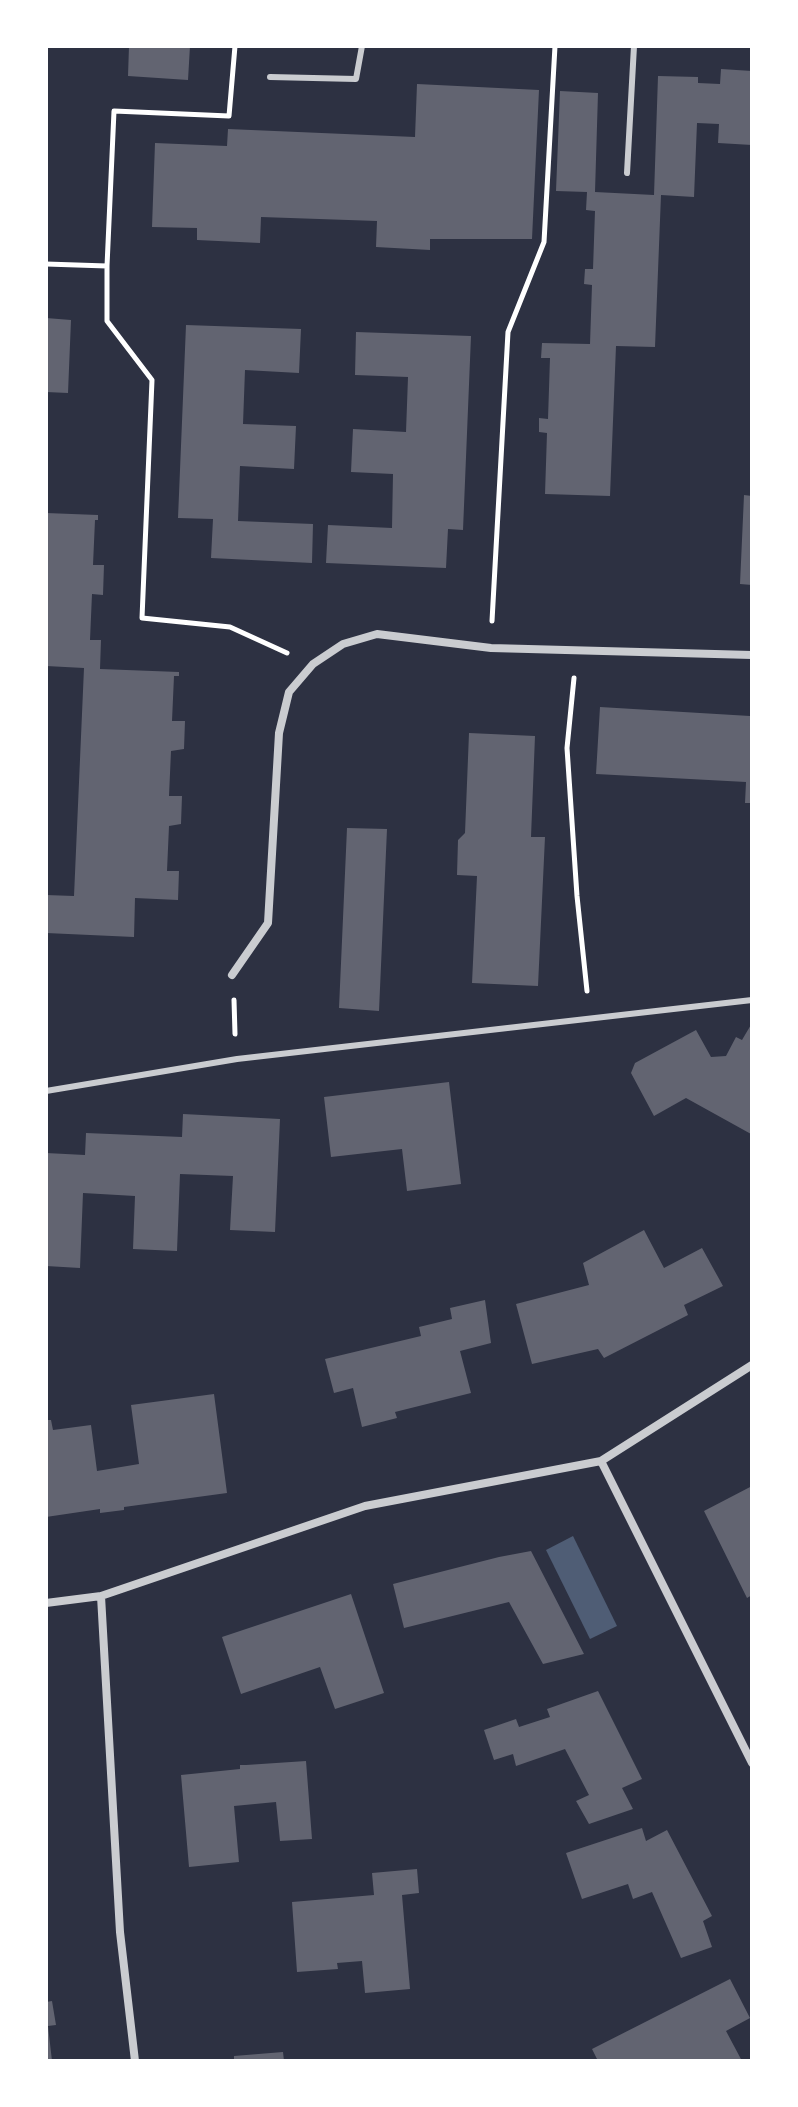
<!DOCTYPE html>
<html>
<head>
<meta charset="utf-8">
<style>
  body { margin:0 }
  #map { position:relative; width:798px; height:2107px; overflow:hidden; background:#2d3142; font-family:"Space Grotesk",sans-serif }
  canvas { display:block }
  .frame { position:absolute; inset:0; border:48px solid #fff; pointer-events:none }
</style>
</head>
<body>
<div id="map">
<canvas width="798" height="2107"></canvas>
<div class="frame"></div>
</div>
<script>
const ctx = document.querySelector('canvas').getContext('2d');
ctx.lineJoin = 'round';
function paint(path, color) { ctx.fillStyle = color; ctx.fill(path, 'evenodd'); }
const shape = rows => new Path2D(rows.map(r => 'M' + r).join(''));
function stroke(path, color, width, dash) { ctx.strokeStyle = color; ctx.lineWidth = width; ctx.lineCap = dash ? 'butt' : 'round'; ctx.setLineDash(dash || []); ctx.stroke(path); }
paint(shape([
  [573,1536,617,1626,590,1639,546,1550]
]), '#4f5d75');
paint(shape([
  [129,46,190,46,188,80,128,76],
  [721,69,752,71,752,145,718,143,719,124,697,123,694,197,661,195,655,347,616,346,610,496,545,494,547,433,539,432,539,418,548,419,550,358,541,358,542,343,590,344,592,285,584,284,585,269,593,269,595,211,586,210,587,192,556,191,560,91,598,93,595,192,654,195,658,76,698,77,698,83,720,84],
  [417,84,539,90,532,239,430,239,430,250,376,247,377,221,261,217,260,243,197,240,197,228,152,227,155,143,227,146,228,129,415,137],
  [46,318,71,320,68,393,46,392],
  [186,325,301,329,299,373,245,370,243,424,296,426,294,469,240,466,238,521,313,524,312,563,211,558,213,519,178,518],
  [356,332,471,336,463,530,448,529,446,568,326,563,328,525,392,528,393,474,351,472,353,429,406,432,408,377,355,375],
  [744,495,752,496,752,585,740,584],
  [46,513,98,515,98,520,95,520,93,565,104,565,103,595,92,594,90,640,101,640,100,669,179,672,179,676,174,676,172,721,185,721,184,749,171,751,169,796,182,796,181,824,169,826,167,871,179,871,178,900,135,898,134,937,46,933,46,895,74,896,84,668,46,666],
  [600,707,750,716,752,803,745,803,746,782,596,774],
  [469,733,535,736,531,837,545,837,538,986,472,983,477,876,457,875,458,840,465,833],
  [347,828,387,829,379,1011,339,1008],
  [752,1023,751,1134,686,1098,654,1116,631,1073,635,1063,696,1030,711,1057,726,1056,736,1037,742,1040],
  [449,1082,461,1184,407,1191,402,1149,331,1157,324,1097],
  [183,1114,280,1119,275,1232,230,1230,233,1176,180,1174,177,1251,133,1249,135,1196,83,1193,80,1268,46,1266,46,1153,85,1155,86,1133,182,1137],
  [644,1230,664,1268,702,1248,723,1286,684,1305,688,1315,604,1358,598,1349,532,1364,516,1304,589,1285,583,1263],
  [485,1300,491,1343,460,1351,471,1393,395,1412,397,1418,362,1427,353,1388,334,1393,325,1359,421,1336,419,1327,452,1319,450,1308],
  [214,1394,227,1493,124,1507,124,1510,100,1513,100,1509,46,1517,46,1420,51,1420,53,1430,91,1425,97,1471,139,1464,131,1405],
  [752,1486,752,1595,747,1598,704,1511],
  [531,1551,584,1654,543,1664,509,1602,404,1628,393,1584,499,1557],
  [351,1594,384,1693,335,1709,320,1667,241,1694,222,1637],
  [598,1691,642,1779,622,1788,633,1809,589,1824,576,1801,589,1795,565,1749,516,1766,513,1754,494,1760,484,1730,516,1719,519,1727,550,1717,547,1709],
  [306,1761,312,1839,280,1841,276,1802,234,1806,239,1862,189,1867,181,1775,240,1769,240,1765,246,1765],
  [642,1828,646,1841,667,1830,712,1916,703,1921,712,1947,681,1958,652,1892,633,1899,628,1884,582,1899,566,1853],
  [417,1869,419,1893,402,1895,410,1989,365,1993,362,1961,337,1963,338,1969,297,1972,292,1902,374,1895,372,1873],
  [730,1979,750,2018,726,2031,742,2061,598,2061,592,2049],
  [52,2001,56,2025,48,2026,52,2061,46,2061,46,2002],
  [283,2052,284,2061,234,2061,234,2056]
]), '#626471');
stroke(shape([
  [235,46,229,116,114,111,107,266,107,321,152,380,142,618,230,627,287,653],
  [46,264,107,266],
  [492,621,508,332,544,242,555,46],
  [574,678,567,748,577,896,587,991],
  [234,1000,235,1034]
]), '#fff', 5);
stroke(shape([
  [270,77,356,79,362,46],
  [627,173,634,46],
  [46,1091,237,1059,752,1000]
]), '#caccd0', 6);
stroke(shape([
  [232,975,268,923,279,733,289,692,313,664,343,644,377,634,491,648,752,655],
  [601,1461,752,1763],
  [101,1596,120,1932,135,2061],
  [46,1603,101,1596,365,1506,601,1461,752,1365]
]), '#caccd0', 8);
</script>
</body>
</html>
